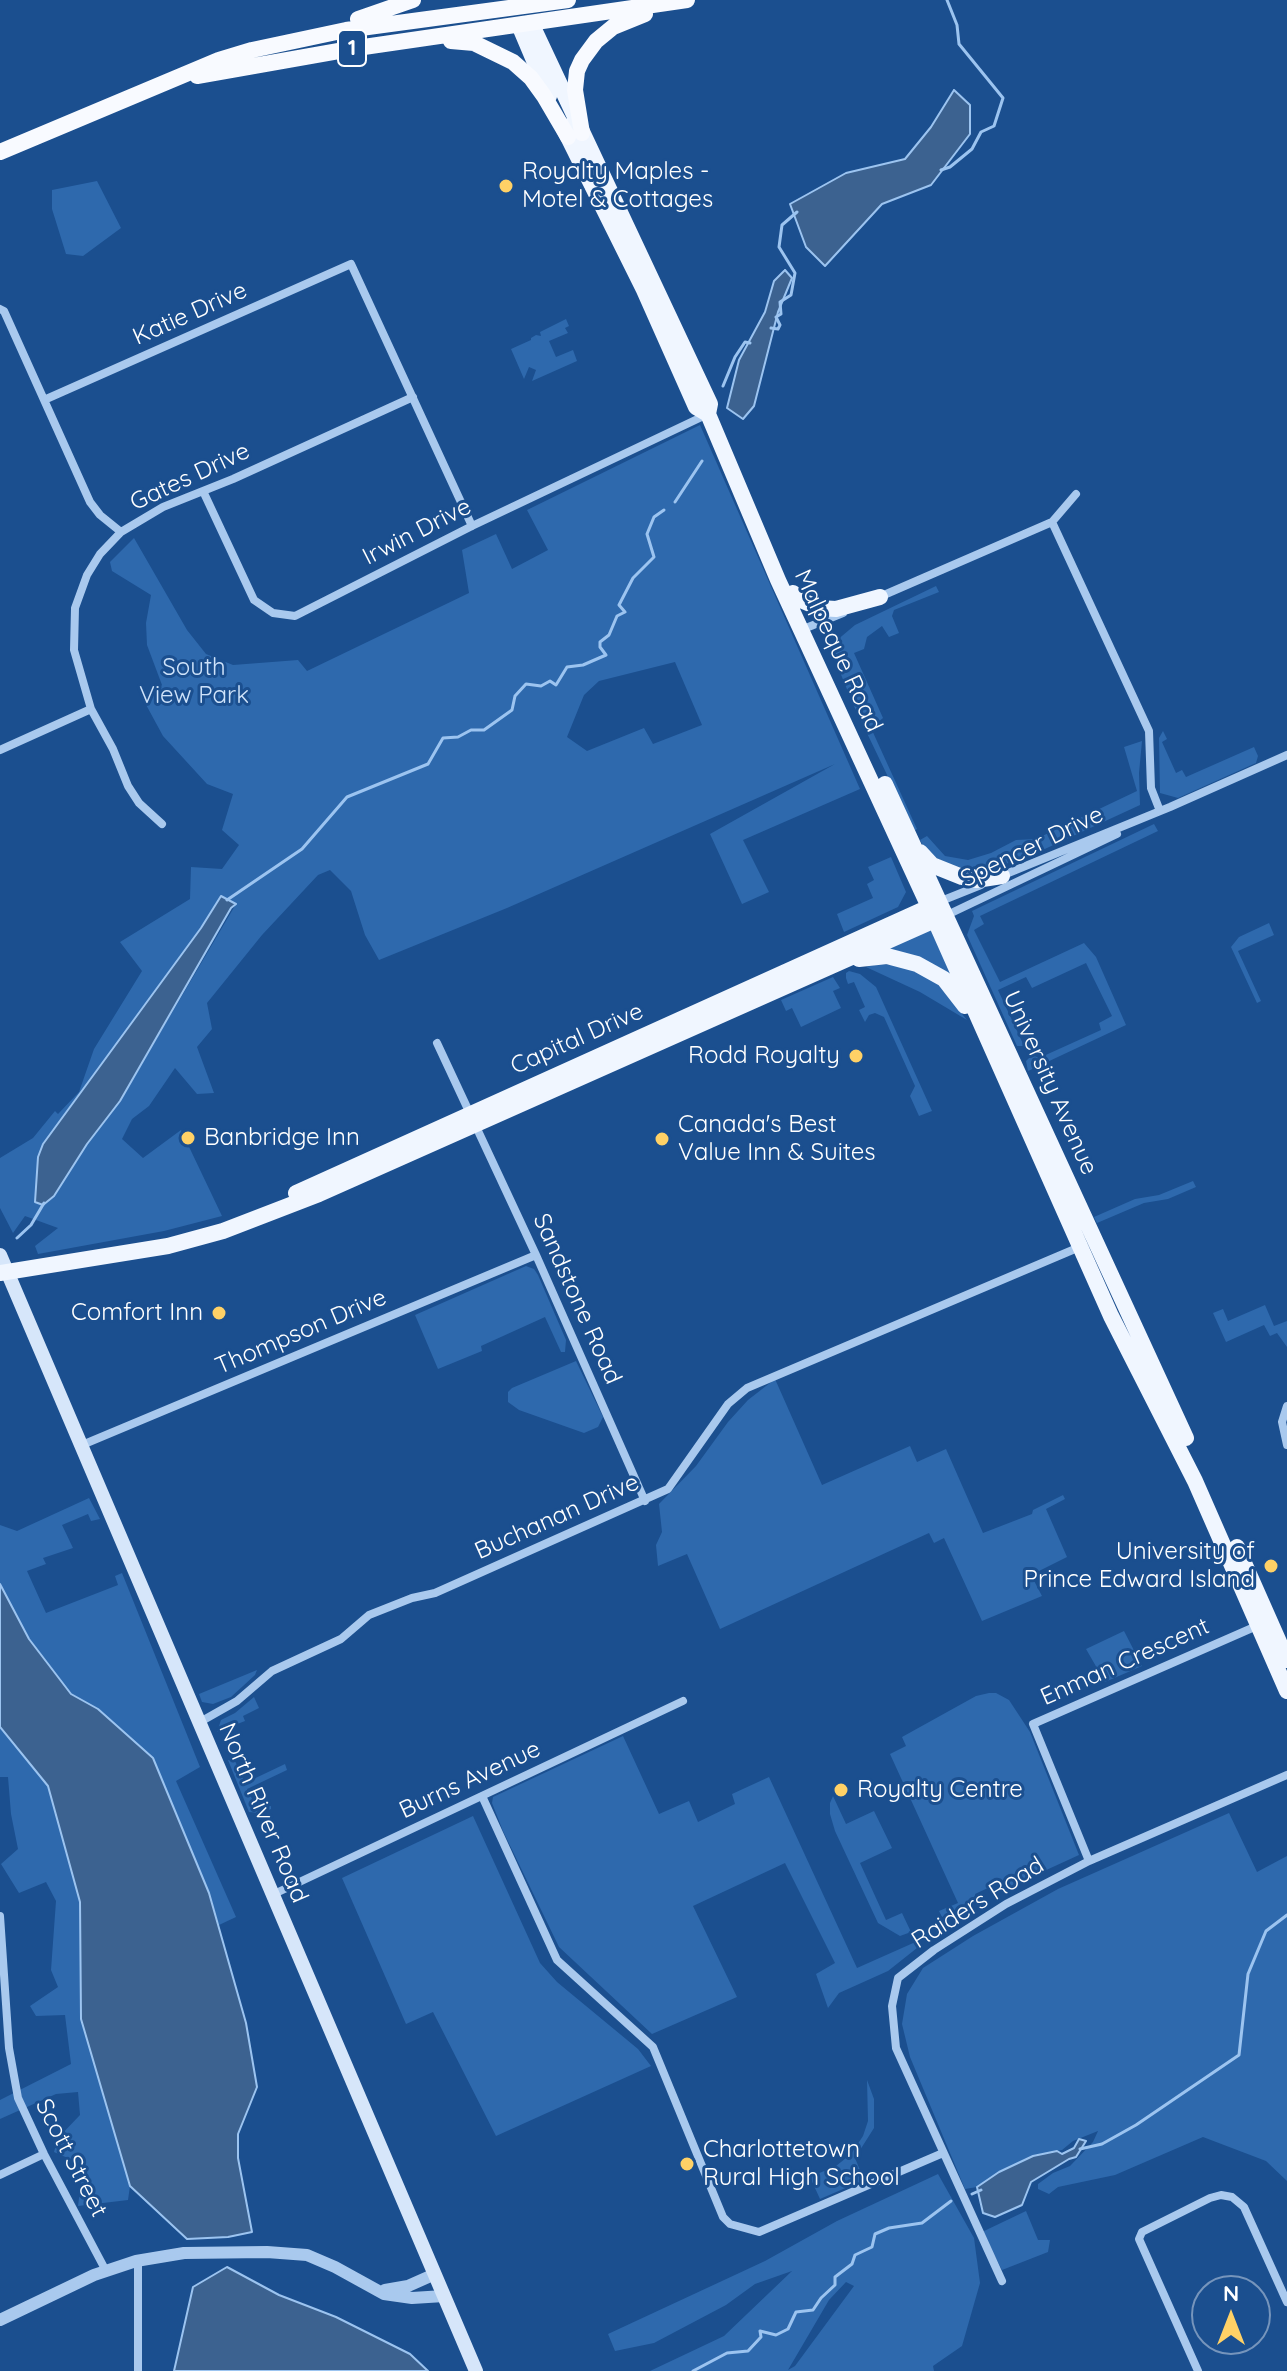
<!DOCTYPE html>
<html>
<head>
<meta charset="utf-8">
<style>
  body { margin:0 }
  #map { position:relative; width:1287px; height:2371px; overflow:hidden; background:#1b4f8f; font-family:Quicksand,sans-serif }
  canvas { display:block }
  .north { position:absolute; left:1191px; top:2275px; width:80px; height:80px; box-sizing:border-box; background:#1b4f8f; border:2px solid #7695bc; border-radius:50%; rotate:0deg; font-size:22px; font-weight:700; line-height:32px; text-align:center; color:#fff }
  .north::after { content:''; display:block; margin:auto; width:28px; height:36px; background:#ffd166; clip-path:polygon(50% 0,100% 100%,50% 72%,0 100%) }
</style>
</head>
<body>
<div id="map">
<canvas width="1287" height="2371"></canvas>
<div class="north">N</div>
</div>
<script>
const ctx = document.querySelector('canvas').getContext('2d');
ctx.lineJoin = 'round';
function paint(path, color) { ctx.fillStyle = color; ctx.fill(path, 'evenodd'); }
const shape = rows => new Path2D(rows.map(r => 'M' + r).join(''));
function stroke(path, color, width, dash) { ctx.strokeStyle = color; ctx.lineWidth = width; ctx.lineCap = dash ? 'butt' : 'round'; ctx.setLineDash(dash || []); ctx.stroke(path); }
function drawText(font, color, halo, rows, align = 'center') {
  ctx.font = font + ' Quicksand,sans-serif'; ctx.lineWidth = 6; ctx.setLineDash([]); ctx.textBaseline = 'middle'; ctx.strokeStyle = halo; ctx.fillStyle = color; for (const [text, x, y, turn = 0] of rows) {
    ctx.save(); ctx.translate(x, y); ctx.rotate((+turn || 0) * Math.PI / 180); ctx.textAlign = isNaN(turn) ? turn : align; if (halo) ctx.strokeText(text, 0, 0); ctx.fillText(text, 0, 0); ctx.restore();
  }
}
paint(shape([
  [97,181,121,228,83,256,66,254,52,209,52,190],
  [566,319,569,326,565,328,568,333,549,341,556,357,573,350,577,361,532,381,536,370,529,367,524,379,511,349,531,340,531,338,536,335,541,336,540,332],
  [700,425,860,789,743,840,769,892,742,904,710,834,835,764,507,908,379,960,365,935,351,891,330,870,318,875,262,935,207,1003,212,1029,197,1047,214,1093,197,1094,175,1068,149,1106,132,1119,122,1139,143,1158,181,1130,222,1216,164,1231,38,1254,35,1246,58,1228,25,1216,13,1233,0,1208,0,1158,33,1138,55,1111,58,1114,79,1092,94,1049,142,971,120,942,190,899,191,867,222,869,239,845,222,830,233,794,207,784,163,736,144,701,162,685,147,645,146,623,151,595,112,571,110,562,134,538,187,630,206,654,233,665,298,660,307,671,469,593,462,550,496,534,512,569,548,550,527,510],
  [675,662,702,725,653,744,644,728,587,751,567,737,584,695,599,681],
  [221,897,236,904,120,1101,87,1144,54,1196,38,1157,43,1144,201,928],
  [936,586,939,592,894,610,892,616,899,633,889,637,882,626,867,637,864,649,854,653,883,718,871,728,917,829,914,831,853,704,831,650,836,646,836,641,855,625],
  [1163,731,1167,739,1162,742,1176,773,1182,770,1186,777,1254,747,1258,756,1256,763,1178,798,1160,793,1159,738],
  [1142,741,1139,773,1140,805,1034,854,977,874,928,855,920,840,927,836,945,856,968,860,991,853,1016,840,1036,839,1137,791,1124,747],
  [1154,824,1158,831,980,916,984,924,974,930,1000,982,1084,943,1096,957,1126,1025,1028,1071,1026,1061,1032,1055,1039,1058,1101,1030,1099,1023,1112,1016,1086,963,1032,988,1026,977,998,990,1024,1046,1017,1046,967,935,974,916,972,911],
  [891,857,906,892,898,907,844,932,837,914,873,898,867,884,874,880,868,867],
  [1269,923,1274,935,1238,951,1261,1001,1257,1003,1231,947,1239,937],
  [930,929,955,982,931,963,913,955,881,950],
  [878,964,907,966,936,982,967,1020,920,992,866,967],
  [849,971,860,974,876,987,932,1111,919,1116,910,1096,915,1086,884,1017,875,1013,869,1015,865,1022,859,1010,865,1007,854,982,848,984,846,978,846,973],
  [833,977,840,988,833,991,841,1008,801,1027,792,1008,786,1011,781,1000],
  [1193,1181,1196,1187,1168,1199,1144,1203,1097,1223,1094,1217,1135,1199,1159,1195],
  [526,1266,534,1269,538,1275,566,1340,565,1352,561,1352,545,1317,481,1346,482,1351,438,1369,415,1315],
  [1265,1305,1274,1326,1287,1321,1287,1347,1277,1333,1270,1336,1264,1325,1226,1342,1213,1313,1223,1309,1228,1321],
  [576,1361,603,1417,598,1427,584,1433,519,1410,508,1402,508,1392,512,1388],
  [775,1379,822,1485,910,1446,917,1462,946,1449,983,1533,1032,1514,1033,1510,1063,1495,1065,1499,1046,1509,1067,1557,1031,1575,1042,1596,982,1621,944,1538,934,1543,929,1533,720,1629,687,1554,658,1566,656,1545,662,1532,659,1504,696,1466,728,1422,748,1400],
  [89,1498,100,1519,91,1521,88,1514,62,1525,73,1548,43,1558,46,1564,27,1571,46,1613,118,1585,115,1576,122,1573,200,1767,176,1781,236,1917,219,1925,209,1893,98,1709,71,1694,29,1638,0,1584,0,1525,17,1531],
  [1124,1631,1142,1666,1105,1682,1086,1649],
  [257,1670,255,1675,231,1697,213,1704,202,1702,199,1694],
  [989,1693,996,1693,1009,1700,1030,1732,1079,1855,1007,1888,1003,1881,975,1894,977,1901,942,1917,939,1911,958,1903,890,1754,906,1746,902,1737,976,1696],
  [254,1697,259,1708,243,1716,245,1721,217,1732,221,1720,235,1713],
  [0,1727,48,1786,80,1901,81,2019,130,2186,128,2200,78,2206,81,2182,70,2159,54,2152,58,2138,80,2115,78,2092,56,2094,0,2119,0,2100,71,2064,65,2015,36,2016,30,2006,58,1987,51,1970,56,1901,46,1882,19,1893,1,1864,18,1849,11,1814,8,1777,0,1777],
  [623,1736,659,1814,689,1801,698,1822,735,1804,732,1794,769,1777,857,1968,920,1940,917,1948,888,1971,839,1993,828,2008,816,1974,835,1963,785,1863,693,1906,737,1997,652,2034,559,1947,503,1831,492,1803,493,1797],
  [228,1760,235,1761,245,1783,285,1764,287,1770,247,1789,257,1809,271,1806,271,1809,260,1813,249,1812],
  [833,1796,846,1824,874,1811,892,1848,860,1863,886,1920,902,1913,911,1932,900,1936,878,1923,835,1831,830,1814,830,1803],
  [1229,1813,1257,1872,1287,1856,1287,2181,1266,2161,1203,2137,1115,2175,1058,2187,1049,2194,1038,2189,1038,2184,1053,2173,1070,2166,1093,2142,1098,2131,1073,2141,1062,2150,1033,2156,999,2172,977,2187,965,2189,910,2057,902,2024,907,1994,923,1968,973,1936,1058,1889],
  [473,1816,540,1963,557,1982,638,2049,651,2066,496,2136,433,2012,406,2024,342,1878],
  [867,2080,874,2099,874,2128,855,2158,864,2180,820,2199,810,2177,836,2166,851,2154,863,2136,868,2121],
  [938,2174,974,2238,980,2283,962,2346,933,2366,934,2371,650,2371,724,2336,792,2271,755,2284,726,2305,654,2343,615,2351,608,2334,765,2261,837,2221],
  [846,2282,854,2286,795,2366,788,2370,829,2300],
  [1026,2211,1038,2240,1050,2240,1048,2252,1002,2270,982,2232]
]), '#2e69ad');
const water = shape([
  [954,90,970,105,970,134,931,185,882,204,825,266,806,247,790,204,846,173,905,159,931,127,954,90],
  [785,270,792,278,778,312,754,406,743,419,727,408,739,360,765,312,774,281,785,270],
  [221,896,236,904,231,908,120,1101,87,1144,54,1196,43,1205,35,1202,38,1157,43,1144,201,928,221,896],
  [0,1584,29,1639,71,1694,98,1709,153,1758,209,1893,246,2023,257,2087,238,2134,238,2158,252,2232,228,2237,187,2239,130,2186,81,2019,80,1902,48,1786,0,1727,0,1584],
  [1079,2139,1086,2141,1076,2157,1069,2159,1031,2182,1022,2205,995,2217,983,2213,977,2187,999,2172,1033,2156,1057,2151,1062,2154,1074,2148,1079,2139],
  [227,2267,279,2295,336,2317,410,2354,428,2371,174,2371,193,2287,227,2267]
]);
paint(water, '#3c6290');
stroke(water, '#9cc4f0', 2);
stroke(shape([
  [941,170,950,167,972,149,981,132,994,126,1003,98,959,44,957,25,947,0],
  [771,328,778,329,780,325,776,317,781,314,780,302,791,295,795,273,779,247,782,225,797,212],
  [723,386,735,357,745,342,750,343],
  [675,502,702,461],
  [227,900,302,849,347,797,428,764,443,738,458,737,471,730,484,730,512,710,515,696,526,684,541,686,550,681,556,685,567,667,583,665,606,655,600,647,600,642,609,635,617,616,625,612,619,605,633,578,654,557,647,534,654,517,664,510],
  [17,1238,31,1225,44,1203],
  [1080,2149,1102,2144,1136,2125,1239,2055,1248,1974,1266,1931,1287,1915],
  [972,2194,981,2190],
  [693,2371,727,2353,748,2351,761,2337,760,2331,776,2335,788,2329,796,2312,813,2310,821,2298,835,2285,835,2277,852,2264,855,2255,872,2247,875,2234,889,2228,922,2223,951,2201]
]), '#9cc4f0', 3);
stroke(shape([
  [0,309,4,311,90,502,100,515,121,532],
  [44,400,351,264,472,526],
  [203,491,254,600,273,613,295,616,472,526,708,414],
  [1052,522,1149,731,1151,788,1160,811],
  [877,598,1052,522,1076,494],
  [801,630,843,613],
  [91,709,113,749,128,786,139,803,162,824],
  [0,750,91,709,74,650,75,608,87,575,100,554,121,532,163,507,233,479,413,397],
  [1001,876,1170,807,1287,755],
  [941,901,981,885],
  [947,915,1117,834],
  [437,1043,536,1255,645,1501],
  [1287,1406,1282,1422,1287,1445],
  [82,1445,536,1255],
  [200,1722,237,1701,272,1671,341,1639,369,1615,412,1598,435,1593,668,1489,728,1404,747,1388,1082,1246],
  [482,1796,557,1960,653,2047,723,2217,730,2224,759,2232,943,2153],
  [1089,1861,1033,1724,1259,1625],
  [274,1894,683,1701],
  [0,1916,9,2048,18,2098,44,2154,106,2271],
  [0,2175,44,2154],
  [1002,2281,896,2048,892,2006,898,1978,934,1950,1006,1904,1089,1861,1287,1775],
  [138,2371,138,2260],
  [1198,2371,1139,2239,1142,2232,1210,2198,1221,2195,1232,2197,1244,2207,1287,2302]
]), '#a9c9ee', 8);
stroke(shape([
  [385,2290,408,2286,435,2274],
  [0,2320,94,2275,136,2261,184,2253,267,2252,307,2255,335,2267,384,2294,412,2298,444,2296]
]), '#a9c9ee', 12);
stroke(shape([
  [0,1255,476,2371]
]), '#d6e6fa', 14);
stroke(shape([
  [531,23,710,404,708,414,778,580,929,907,1111,1316,1195,1481,1287,1691],
  [519,25,549,96],
  [562,125,644,290,696,407,708,414],
  [793,593,803,601,819,608,836,609,880,597],
  [885,784,1186,1438],
  [920,852,932,865,962,877,976,880,1002,876],
  [859,959,887,956,917,964,944,979,965,1006],
  [296,1193,938,903],
  [0,1273,168,1246,223,1231,319,1194,944,916],
  [1237,1547,1287,1660]
]), '#f0f6ff', 16);
stroke(shape([
  [358,19,413,0],
  [451,41,474,43,513,62,531,78,544,96,568,137],
  [197,76,350,49,687,0],
  [582,133,575,90,577,71,582,60,596,41,613,27,645,14],
  [0,152,219,60,252,50,346,30,568,0]
]), '#f8faff', 16);
for (const [x, y, r, color] of [
  [506,186,8,"#ffd166"],
  [856,1056,8,"#ffd166"],
  [188,1138,8,"#ffd166"],
  [662,1139,8,"#ffd166"],
  [219,1313,8,"#ffd166"],
  [1271,1566,8,"#ffd166"],
  [841,1790,8,"#ffd166"],
  [687,2164,8,"#ffd166"]
]) { const dot = new Path2D(); dot.arc(x, y, r, 0, 2 * Math.PI); ctx.fillStyle = color; ctx.fill(dot); stroke(dot, '#1b4f8f', 3); }
for (const [x, y, w] of [
  [352,48,28]
]) { const box = new Path2D(); box.roundRect(x - w / 2, y - 18, w, 36, 6); ctx.fillStyle = '#1b4f8f'; ctx.fill(box); stroke(box, '#fff', 2); }
drawText('bold 22px', '#fff', null, [
  ["1",352,48]
]);
drawText('24px', '#fff', '#1b4f8f', [
  ["Royalty Maples -",522,172],
  ["Motel & Cottages",522,200],
  ["Rodd Royalty",840,1056,"right"],
  ["Canada's Best",678,1125],
  ["Value Inn & Suites",678,1153],
  ["Banbridge Inn",204,1138],
  ["Comfort Inn",203,1313,"right"],
  ["University of",1255,1552,"right"],
  ["Prince Edward Island",1255,1580,"right"],
  ["Royalty Centre",857,1790],
  ["Charlottetown",703,2150],
  ["Rural High School",703,2178]
], 'left');
drawText('24px', '#fff', '#1b4f8f', [
  ["Katie Drive",190,314,-24],
  ["Gates Drive",190,477,-25],
  ["Irwin Drive",417,532,-27],
  ["Malpeque Road",838,651,65],
  ["Spencer Drive",1032,847,-26],
  ["Capital Drive",577,1039,-24],
  ["University Avenue",1050,1083,66],
  ["Sandstone Road",577,1299,66],
  ["Thompson Drive",301,1332,-23],
  ["Buchanan Drive",557,1517,-24],
  ["Enman Crescent",1125,1662,-24],
  ["Burns Avenue",470,1780,-25],
  ["North River Road",263,1813,67],
  ["Raiders Road",978,1903,-32],
  ["Scott Street",71,2158,63]
]);
drawText('24px', '#cfe3fa', '#1b4f8f', [
  ["South",194,668],
  ["View Park",194,696]
]);
</script>
</body>
</html>
